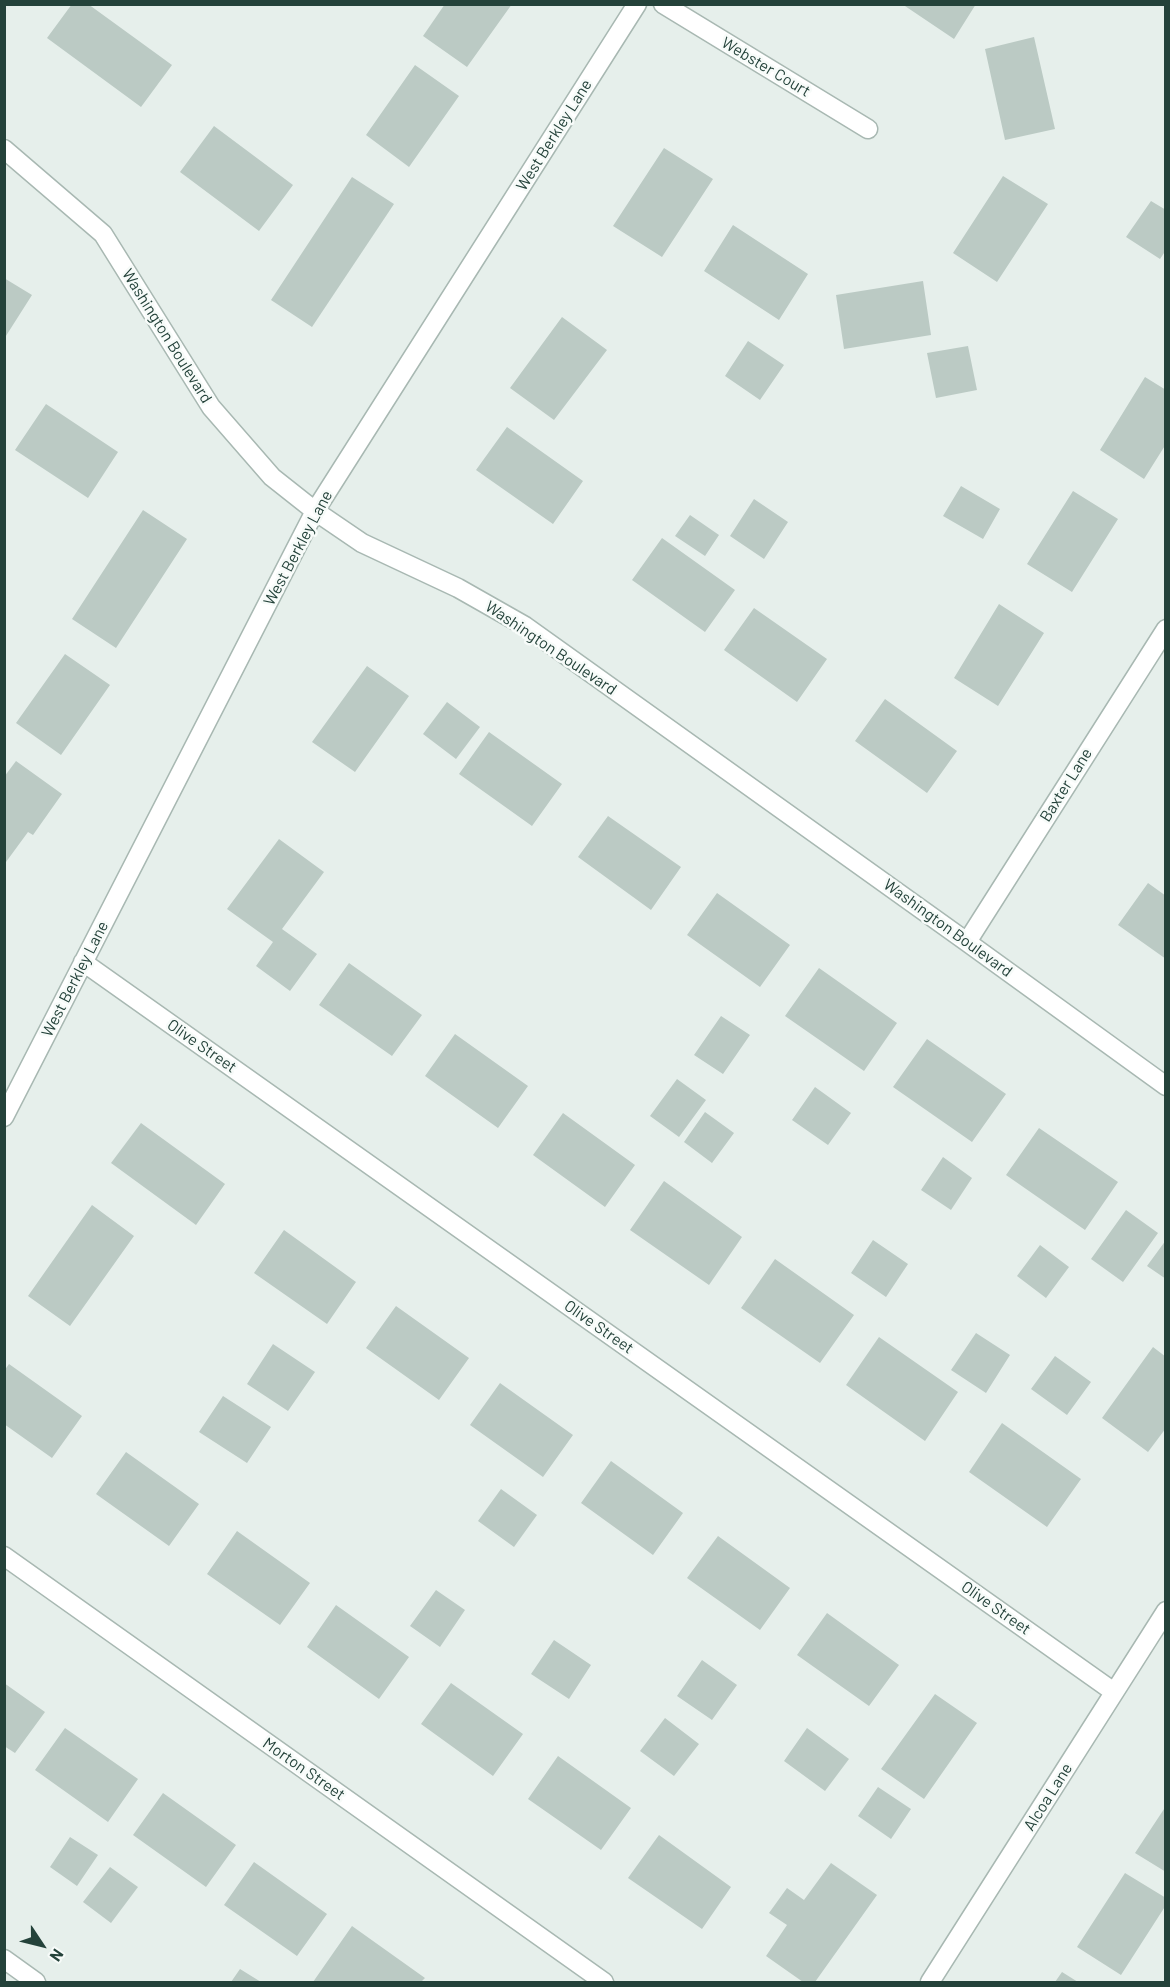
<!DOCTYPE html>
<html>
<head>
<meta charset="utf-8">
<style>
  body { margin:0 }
  #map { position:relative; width:1170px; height:1987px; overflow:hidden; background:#e6efeb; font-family:Barlow,sans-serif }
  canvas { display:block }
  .frame { position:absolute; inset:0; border:6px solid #24423a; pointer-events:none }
  .north { position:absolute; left:12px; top:1915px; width:60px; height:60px; -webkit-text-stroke:4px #f7fbf9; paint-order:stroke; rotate:125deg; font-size:16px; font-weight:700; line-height:24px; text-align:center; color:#24423a }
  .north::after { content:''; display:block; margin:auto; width:21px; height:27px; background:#24423a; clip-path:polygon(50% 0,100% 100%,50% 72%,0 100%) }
</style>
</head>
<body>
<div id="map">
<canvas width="1170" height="1987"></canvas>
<div class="frame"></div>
<div class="north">N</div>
</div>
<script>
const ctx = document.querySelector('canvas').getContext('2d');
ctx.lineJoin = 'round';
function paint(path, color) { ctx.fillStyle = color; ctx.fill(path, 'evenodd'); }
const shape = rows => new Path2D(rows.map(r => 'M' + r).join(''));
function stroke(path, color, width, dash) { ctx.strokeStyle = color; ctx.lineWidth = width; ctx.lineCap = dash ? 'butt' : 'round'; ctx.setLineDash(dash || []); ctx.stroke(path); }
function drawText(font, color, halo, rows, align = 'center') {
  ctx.font = font + ' Barlow,sans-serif'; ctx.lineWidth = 5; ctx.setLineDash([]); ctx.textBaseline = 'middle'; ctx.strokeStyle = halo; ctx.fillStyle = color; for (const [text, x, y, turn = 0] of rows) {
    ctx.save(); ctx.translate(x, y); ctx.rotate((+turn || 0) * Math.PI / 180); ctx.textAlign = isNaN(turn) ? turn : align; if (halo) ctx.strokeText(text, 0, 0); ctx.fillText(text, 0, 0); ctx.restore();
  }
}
paint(shape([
  [72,4,88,4,172,65,141,107,47,38],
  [445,4,512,4,467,67,423,36],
  [902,4,976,4,954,39],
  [1034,37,1055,129,1005,140,985,49],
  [415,65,459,96,409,167,366,135],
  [214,126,293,185,259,231,180,172],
  [664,148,713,179,662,257,613,226],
  [1003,176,1048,204,997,282,953,253],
  [352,177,394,204,312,327,271,300],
  [1151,201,1166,210,1166,250,1160,259,1126,237],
  [733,225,808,274,779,320,704,271],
  [4,278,32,295,4,339],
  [923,281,931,335,844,349,836,295],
  [562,317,607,350,554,420,510,388],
  [748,341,784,365,760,400,725,376],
  [968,346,977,390,936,398,927,353],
  [1145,377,1166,390,1166,444,1144,479,1100,450],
  [46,404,118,452,88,498,15,450],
  [507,427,583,481,553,524,476,470],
  [961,486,1000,509,983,539,943,516],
  [1073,491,1118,519,1072,592,1027,564],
  [754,499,788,522,764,559,730,536],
  [143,510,187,539,116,648,72,619],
  [690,515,719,535,705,556,675,536],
  [662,538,735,590,705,632,632,580],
  [999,604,1044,633,998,706,954,678],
  [754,608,827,659,797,702,724,650],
  [65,654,110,685,61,755,16,723],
  [367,666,409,696,355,772,312,742],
  [885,699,957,751,927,793,855,741],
  [447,702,480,727,456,759,423,734],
  [489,732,562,784,532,826,459,774],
  [16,761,62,794,33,835,28,832,6,862,4,861,4,777],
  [608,816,681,867,651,910,578,857],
  [279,839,324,872,282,929,317,954,290,991,256,966,273,942,227,909],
  [1148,883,1166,896,1166,959,1118,925],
  [717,893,790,945,760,987,687,935],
  [349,963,422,1015,392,1056,319,1005],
  [819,968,897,1023,864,1071,785,1016],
  [721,1016,750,1035,723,1074,694,1055],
  [455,1034,528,1086,498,1128,425,1076],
  [927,1039,1006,1094,972,1142,893,1087],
  [677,1079,706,1100,679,1137,650,1116],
  [815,1087,851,1113,828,1145,792,1120],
  [705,1112,734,1133,712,1163,684,1142],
  [563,1113,635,1165,605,1207,533,1155],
  [141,1123,225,1184,196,1225,111,1163],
  [1039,1128,1118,1182,1085,1230,1006,1175],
  [943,1157,972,1178,951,1210,921,1190],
  [664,1181,742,1237,709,1285,630,1230],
  [92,1205,134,1236,70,1326,28,1296],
  [1126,1210,1158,1233,1123,1282,1091,1259],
  [284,1230,356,1282,327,1324,254,1273],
  [873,1240,908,1264,886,1297,851,1273],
  [1166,1240,1166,1279,1147,1266],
  [1040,1245,1069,1267,1046,1298,1017,1276],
  [775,1259,854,1315,820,1363,741,1308],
  [396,1306,469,1358,439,1400,366,1348],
  [976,1333,1010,1355,986,1393,951,1370],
  [879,1337,958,1392,925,1441,846,1385],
  [273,1344,315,1372,288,1411,247,1384],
  [1153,1347,1166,1357,1166,1428,1148,1452,1102,1418],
  [1055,1356,1091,1382,1067,1415,1031,1389],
  [9,1364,82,1416,52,1458,4,1424,4,1371],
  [500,1383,573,1435,543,1477,470,1425],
  [223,1396,271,1427,247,1463,199,1432],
  [1002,1423,1081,1479,1047,1527,969,1472],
  [126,1452,199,1504,169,1546,96,1494],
  [611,1461,683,1513,653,1555,581,1503],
  [501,1489,537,1515,514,1547,478,1521],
  [237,1531,310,1583,280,1625,207,1574],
  [718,1536,790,1588,760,1630,687,1578],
  [436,1590,465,1610,440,1647,410,1626],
  [336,1605,409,1657,379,1699,307,1647],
  [827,1613,899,1665,869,1706,797,1655],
  [554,1640,591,1665,569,1699,531,1674],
  [702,1660,737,1685,712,1720,677,1696],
  [4,1683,45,1712,15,1753,4,1746],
  [451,1683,523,1734,493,1776,421,1724],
  [935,1694,977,1723,924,1799,881,1769],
  [665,1718,699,1744,674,1776,640,1751],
  [65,1728,138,1779,108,1822,35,1770],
  [807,1728,849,1759,825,1791,784,1761],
  [558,1756,631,1808,601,1850,528,1799],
  [878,1787,911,1809,891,1839,858,1816],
  [163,1793,236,1845,206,1887,133,1835],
  [1166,1806,1166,1872,1135,1853],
  [659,1835,731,1887,702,1929,628,1878],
  [70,1837,98,1855,77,1886,50,1867],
  [254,1862,327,1914,297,1956,224,1905],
  [831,1863,877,1895,815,1982,803,1982,766,1956,787,1925,769,1913,787,1888,804,1900],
  [110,1867,138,1887,111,1923,83,1902],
  [1125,1873,1166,1898,1166,1905,1121,1975,1077,1947],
  [352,1926,425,1978,421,1982,313,1982],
  [240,1969,261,1982,231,1982],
  [1062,1972,1078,1982,1055,1982]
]), '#bbcac4');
const minor = shape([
  [663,4,868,129],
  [4,149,103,234,211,407,272,477,315,511,362,543,458,588,525,626,967,942,1166,1086],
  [967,942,1166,629],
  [83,962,1114,1692],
  [4,1117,315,511,637,4],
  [4,1556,604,1982],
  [4,1959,36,1982],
  [930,1982,1166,1611]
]);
stroke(minor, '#a8b8b2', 21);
stroke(minor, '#fff', 18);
drawText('16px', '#24423a', '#f7fbf9', [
  ["Webster Court",766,67,31],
  ["West Berkley Lane",554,135,-58],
  ["Washington Boulevard",167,336,58],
  ["West Berkley Lane",298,548,-62],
  ["Washington Boulevard",551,648,34],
  ["Baxter Lane",1066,785,-58],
  ["Washington Boulevard",948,928,36],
  ["West Berkley Lane",75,979,-63],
  ["Olive Street",202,1046,35],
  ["Olive Street",599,1327,35],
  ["Olive Street",996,1608,35],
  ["Morton Street",304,1769,35],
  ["Alcoa Lane",1048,1797,-58]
]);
</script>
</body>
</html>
